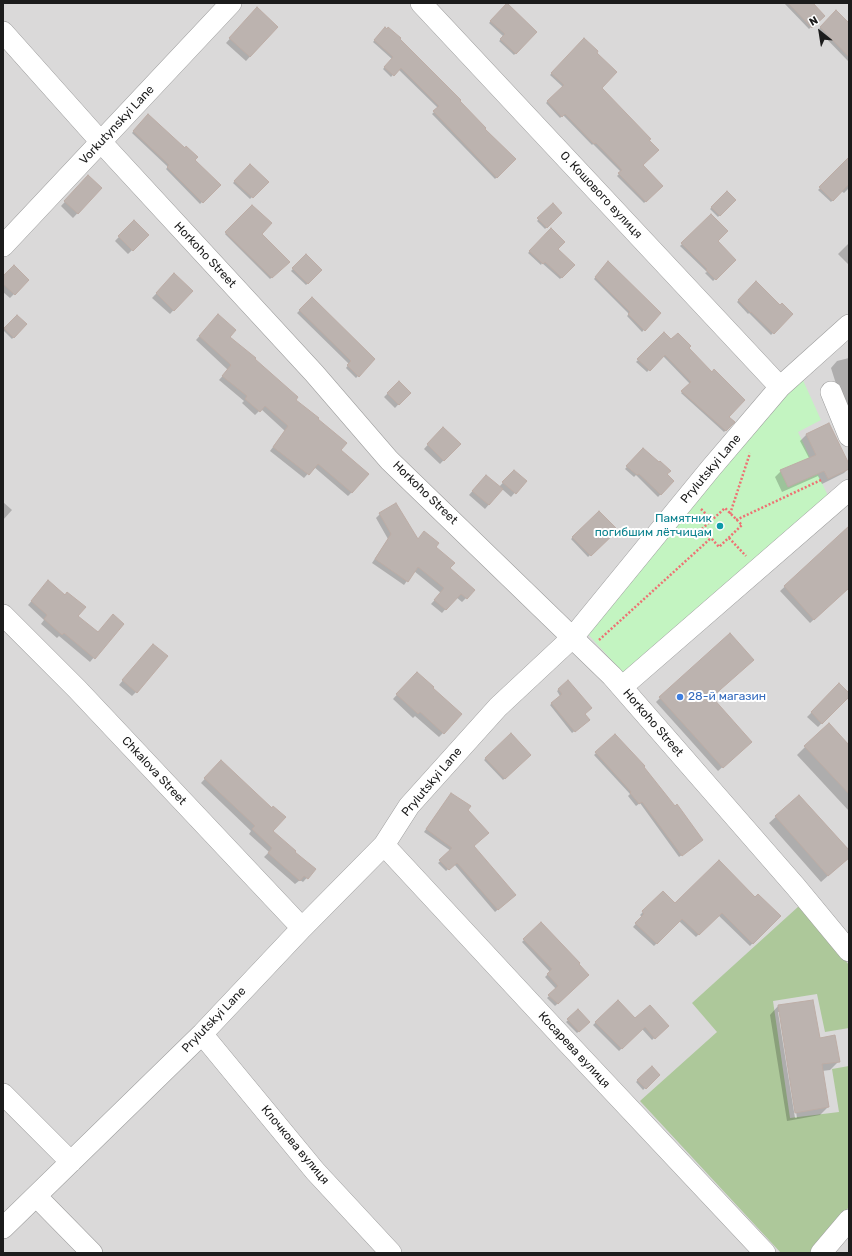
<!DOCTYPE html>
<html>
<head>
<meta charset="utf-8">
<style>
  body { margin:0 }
  #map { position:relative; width:852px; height:1256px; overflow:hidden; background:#ece8e2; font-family:Rubik,sans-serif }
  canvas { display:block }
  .frame { position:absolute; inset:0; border:4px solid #1c1c1c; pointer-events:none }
  .north { position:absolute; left:800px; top:12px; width:40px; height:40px; -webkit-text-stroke:3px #fff; paint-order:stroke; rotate:330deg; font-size:11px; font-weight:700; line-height:16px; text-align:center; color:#1c1c1c }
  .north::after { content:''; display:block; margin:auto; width:14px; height:18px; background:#1c1c1c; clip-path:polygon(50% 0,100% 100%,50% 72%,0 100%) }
</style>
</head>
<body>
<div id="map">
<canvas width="852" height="1256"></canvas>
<div class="frame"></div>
<div class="north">N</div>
</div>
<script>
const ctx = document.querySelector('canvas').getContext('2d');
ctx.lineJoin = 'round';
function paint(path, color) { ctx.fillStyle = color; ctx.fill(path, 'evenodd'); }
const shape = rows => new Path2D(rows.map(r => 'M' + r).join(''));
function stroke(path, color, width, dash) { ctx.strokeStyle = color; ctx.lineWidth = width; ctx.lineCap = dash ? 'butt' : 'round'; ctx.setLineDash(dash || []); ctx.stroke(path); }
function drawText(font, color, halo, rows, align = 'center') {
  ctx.font = font + ' Rubik,sans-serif'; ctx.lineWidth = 4; ctx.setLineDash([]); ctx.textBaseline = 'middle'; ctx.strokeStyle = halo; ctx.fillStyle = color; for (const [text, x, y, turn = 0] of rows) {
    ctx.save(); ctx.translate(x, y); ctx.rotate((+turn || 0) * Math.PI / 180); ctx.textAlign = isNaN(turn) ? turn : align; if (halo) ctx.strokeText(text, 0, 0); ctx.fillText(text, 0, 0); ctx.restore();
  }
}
paint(shape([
  [3,3,849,3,849,1253,3,1253]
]), '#dad9d9');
paint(shape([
  [799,906,849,965,849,1028,825,1032,817,994,773,1001,790,1118,839,1112,832,1069,849,1066,849,1207,810,1253,781,1253,640,1101,717,1032,692,1003]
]), '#adc89a');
paint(shape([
  [802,378,821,420,798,432,829,498,626,676,586,632,773,406]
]), '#c3f4c1');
paint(shape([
  [784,3,812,3,823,15,809,29],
  [507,4,535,32,514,55,499,41,504,37,489,23],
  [836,12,849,24,849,62,818,30],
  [253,13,277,27,246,61,226,43],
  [385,28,398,39,514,159,495,179,432,114,438,108,398,69,391,77,383,69,392,59,373,42],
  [584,39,595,53,600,88,641,165,662,186,644,203,617,176,621,172,593,144,592,145,563,115,560,118,546,103,563,87,550,75],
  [148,115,219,185,200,204,166,169,168,167,132,133],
  [848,160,849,161,849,188,844,193,841,191,831,202,818,190],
  [250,165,267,182,250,199,233,183],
  [88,177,101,188,73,218,61,206],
  [727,193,734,200,718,217,710,209],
  [553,204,561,213,545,229,537,221],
  [252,206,260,234,288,262,270,279,225,234],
  [711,215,717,241,735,260,713,281,705,273,707,272,680,246],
  [134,221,148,235,128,254,115,241],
  [551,230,556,249,573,265,560,279,542,263,541,265,528,253],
  [849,243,849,265,838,254],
  [306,255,321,270,306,285,291,271],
  [606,264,660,313,642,332,627,316,629,314,594,279],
  [174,275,191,291,170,314,152,298],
  [3,277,28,280,10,298,3,292],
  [756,283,780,306,792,314,771,335,749,313,748,314,737,302],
  [312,298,374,360,356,378,346,368,349,364,297,313],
  [17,316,25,324,12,339,3,330],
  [214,320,229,337,254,359,295,400,317,420,340,450,352,492,348,496,314,467,304,478,270,451,285,431,261,409,255,415,242,403,244,401,219,380,228,370,196,340],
  [664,334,671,341,687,348,728,417,733,422,724,432,681,393,690,384,663,356,647,372,636,362],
  [849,358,849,425,831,368,837,361],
  [399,382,409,393,395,408,384,397],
  [828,424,849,468,844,473,822,484,818,476,782,492,775,477,781,471,809,458,800,441,806,435],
  [443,428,459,444,440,464,424,449],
  [643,449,673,481,658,497,636,475,634,477,625,469],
  [510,475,525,481,511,497,502,489,485,509,469,495,482,480,499,487],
  [3,502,12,510,3,520],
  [599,512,617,530,588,557,571,539],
  [380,514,417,541,434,547,449,569,474,590,462,602,456,597,442,613,431,604,441,593,414,571,404,585,372,563,388,539,376,518],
  [849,528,849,591,847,589,810,623,780,591],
  [45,586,77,616,97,633,122,624,90,662,59,636,57,638,41,624,44,620,28,605],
  [149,649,136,692,132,696,119,685],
  [417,673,431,688,443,733,439,737,415,716,413,718,393,699],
  [568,681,587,721,572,733,550,705,560,696,557,691],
  [839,685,849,695,818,727,807,717],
  [660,698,747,745,718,771,656,702],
  [511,735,529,755,503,780,484,760],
  [615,735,700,842,679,857,640,803,636,806,628,796,630,794,594,755],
  [849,746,849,811,797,755,805,747],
  [221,761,272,831,293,852,315,869,303,882,300,880,295,884,264,857,269,852,249,834,251,831,201,783],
  [451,794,466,810,473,846,512,897,495,912,454,864,446,871,438,863,451,851,424,832],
  [799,796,849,852,849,857,821,882,769,823],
  [663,892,675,904,755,899,779,916,750,946,718,915,696,937,679,921,654,946,633,927,642,917,640,915],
  [541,923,588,975,555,1006,547,998,556,989,545,977,550,972,522,942],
  [618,1001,635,1019,667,1026,652,1040,642,1029,619,1051,593,1025],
  [778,1006,819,1039,839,1061,830,1070,822,1071,828,1107,820,1115,787,1121,770,1015],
  [778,1012,780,1012,797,1118,795,1118],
  [578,1011,589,1022,577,1033,566,1022],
  [652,1067,659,1075,643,1090,636,1082]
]), '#0003');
const building = shape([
  [507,3,537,32,516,54,500,39,505,34,490,21,507,3],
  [788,3,813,3,825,16,812,28,788,3],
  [257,7,278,27,250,57,229,38,257,7],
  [836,10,849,23,849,57,820,27,836,10],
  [385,27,387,29,388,27,401,38,400,39,461,100,460,101,486,128,485,129,516,159,497,178,433,111,439,106,401,68,394,76,384,67,393,57,374,40,385,27],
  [584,38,598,51,597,53,617,72,602,88,651,139,649,140,659,150,643,165,663,186,646,202,618,173,622,170,596,143,594,144,565,114,562,117,547,101,564,85,551,73,584,38],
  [148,114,185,148,186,146,198,157,195,160,221,185,203,203,167,167,169,165,133,131,148,114],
  [849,157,849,184,833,201,819,187,849,157],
  [250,164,269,182,253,198,234,181,250,164],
  [88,175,102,188,78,214,64,201,88,175],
  [727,191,736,200,720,216,711,207,727,191],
  [553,203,562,213,547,228,537,218,553,203],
  [252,205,272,223,262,234,290,262,272,278,225,232,252,205],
  [711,214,728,231,718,241,736,260,716,280,706,270,707,269,681,243,711,214],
  [134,220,149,235,133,251,118,236,134,220],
  [551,228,565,242,558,249,575,265,562,278,545,262,543,264,529,251,551,228],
  [306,254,322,270,308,284,292,268,306,254],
  [608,261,661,313,645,331,628,314,630,312,595,277,608,261],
  [14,265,29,280,15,295,3,284,3,276,14,265],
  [174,273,193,291,174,311,156,293,174,273],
  [756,281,780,305,782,303,793,314,774,334,751,312,751,313,738,300,756,281],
  [312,297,375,359,359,377,347,365,351,361,299,310,312,297],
  [218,314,236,330,230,337,256,358,255,359,298,397,296,400,319,418,318,419,347,443,341,450,369,474,352,493,318,464,309,475,273,447,288,426,265,406,260,412,245,399,247,396,222,376,231,365,199,336,218,314],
  [17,315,27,324,14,338,4,328,17,315],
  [664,332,671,339,678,333,691,346,689,348,712,372,714,369,745,400,729,417,735,422,726,431,681,391,691,382,665,355,650,371,637,359,664,332],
  [399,381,411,393,399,405,387,393,399,381],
  [829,423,849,464,849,469,828,479,824,471,788,487,780,470,816,455,806,434,829,423],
  [443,427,461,444,444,461,427,444,443,427],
  [643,448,659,462,660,461,671,471,667,474,674,481,661,495,639,474,637,475,626,466,643,448],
  [514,470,527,481,516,494,502,482,514,470],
  [486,475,503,489,489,505,472,491,486,475],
  [396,503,418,539,424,531,439,543,436,547,455,563,450,568,475,590,467,599,461,594,446,610,434,600,444,588,418,567,408,582,375,559,391,534,379,513,396,503],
  [599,511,618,530,591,556,572,537,599,511],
  [849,526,849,588,814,620,784,586,849,526],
  [48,580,65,595,67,592,86,607,78,616,98,632,113,614,124,624,95,659,64,633,62,635,44,619,47,615,31,601,48,580],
  [730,633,754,660,712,697,752,742,723,768,659,697,730,633],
  [153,644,168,656,137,693,122,680,153,644],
  [417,672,434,687,433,688,462,714,444,734,420,712,418,714,396,694,417,672],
  [568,680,592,708,585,714,590,720,575,732,551,703,562,694,558,689,568,680],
  [839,683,849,693,849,697,822,724,811,712,839,683],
  [829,723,849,745,849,794,804,746,829,723],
  [511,733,531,755,505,779,485,758,511,733],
  [615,734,645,766,644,767,675,806,677,804,703,840,682,856,642,802,639,804,630,793,631,792,595,752,615,734],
  [221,760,272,808,273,806,286,817,273,831,296,851,295,852,316,869,308,879,304,876,300,881,268,853,272,848,252,829,255,826,204,778,221,760],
  [451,793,471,806,468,810,489,833,474,846,516,895,498,910,457,863,449,870,439,860,452,848,426,829,451,793],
  [799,795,849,850,849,858,828,876,775,816,799,795],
  [719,860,755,897,758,894,781,916,753,944,722,913,699,935,682,919,657,944,635,923,644,914,642,911,663,891,675,903,719,860],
  [541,922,580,963,579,964,589,975,558,1004,548,995,558,986,547,974,552,969,523,939,541,922],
  [618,1000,635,1018,650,1005,669,1026,655,1039,645,1027,622,1049,595,1022,618,1000],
  [813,1000,820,1038,835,1035,840,1062,822,1064,829,1107,795,1113,778,1005,813,1000],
  [578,1009,590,1022,579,1032,567,1019,578,1009],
  [652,1066,660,1075,646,1089,637,1080,652,1066]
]);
paint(building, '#bcb3af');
stroke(building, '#bdada6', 1);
const minor = shape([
  [421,3,780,387],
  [3,32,101,142,314,373,389,460,612,676,796,887,849,951],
  [3,246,231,3],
  [831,392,849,436],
  [3,615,77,689,302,928],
  [622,687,849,490],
  [384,845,563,1038,765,1253],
  [202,1034,315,1171,391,1253],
  [3,1094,71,1162],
  [36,1196,92,1253],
  [3,1228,202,1034,302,928,384,845,409,806,498,707,573,637,711,468,780,387,849,325],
  [821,1253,849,1220]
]);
stroke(minor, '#9d9d9d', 22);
stroke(shape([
  [701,509,712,520],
  [730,514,750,453],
  [736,520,821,480],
  [729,538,746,556],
  [599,640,711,538,702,529,725,508,742,525,719,547,711,538]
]), '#ee7173', 2.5, [2, 2]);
stroke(minor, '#fff', 21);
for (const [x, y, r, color] of [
  [720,526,4,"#0f9aa8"],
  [680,697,4,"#3f7fe0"]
]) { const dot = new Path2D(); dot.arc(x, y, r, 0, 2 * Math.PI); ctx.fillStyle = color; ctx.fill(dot); stroke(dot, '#fff', 1.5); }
drawText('12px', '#1c1c1c', '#fff', [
  ["Vorkutynskyi Lane",117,125,-47],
  ["О. Кошового вулиця",601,195,47],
  ["Horkoho Street",205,255,47],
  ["Prylutskyi Lane",711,469,-50],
  ["Horkoho Street",425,493,44],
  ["Horkoho Street",653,723,49],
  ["Chkalova Street",154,771,47],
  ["Prylutskyi Lane",432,782,-50],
  ["Prylutskyi Lane",214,1020,-46],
  ["Косарева вулиця",574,1050,47],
  ["Клочкова вулиця",295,1145,50]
]);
drawText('12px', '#0d838f', '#fff', [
  ["Памятник",712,519],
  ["погибшим лётчицам",712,533]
], 'right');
drawText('12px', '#366cbe', '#fff', [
  ["28-й магазин",688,697]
], 'left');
</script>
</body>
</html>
